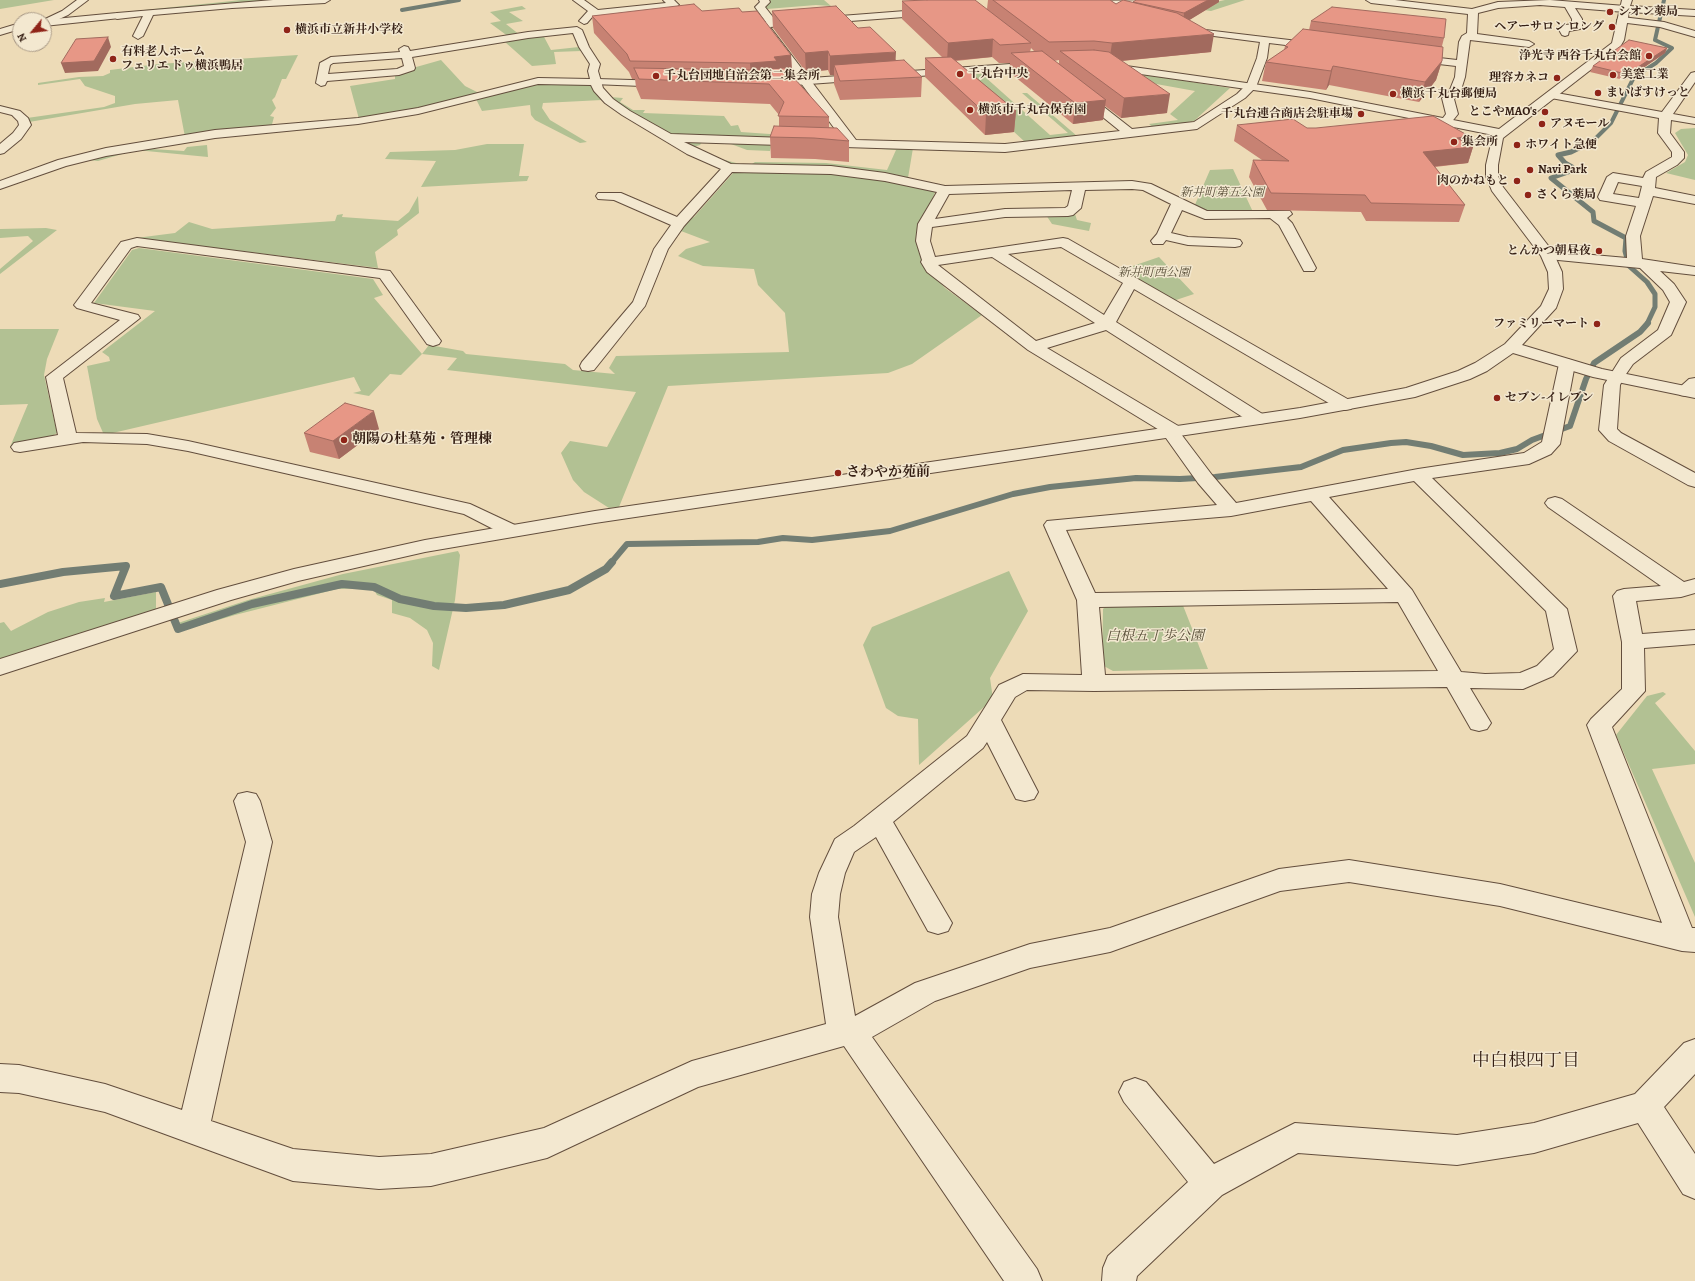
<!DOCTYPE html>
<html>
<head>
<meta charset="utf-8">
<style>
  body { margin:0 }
  #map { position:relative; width:1695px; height:1281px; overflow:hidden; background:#eddbb7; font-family:Alegreya,serif }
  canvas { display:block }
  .north { position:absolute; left:12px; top:12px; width:40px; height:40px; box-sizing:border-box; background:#f3e8d0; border:1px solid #a79885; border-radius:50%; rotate:241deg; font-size:11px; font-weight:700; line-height:16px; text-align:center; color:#351f14 }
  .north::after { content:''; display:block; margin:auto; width:14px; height:18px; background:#8f2418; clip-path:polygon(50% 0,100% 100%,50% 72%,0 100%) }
</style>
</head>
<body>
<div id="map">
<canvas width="1695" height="1281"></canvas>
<div class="north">N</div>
</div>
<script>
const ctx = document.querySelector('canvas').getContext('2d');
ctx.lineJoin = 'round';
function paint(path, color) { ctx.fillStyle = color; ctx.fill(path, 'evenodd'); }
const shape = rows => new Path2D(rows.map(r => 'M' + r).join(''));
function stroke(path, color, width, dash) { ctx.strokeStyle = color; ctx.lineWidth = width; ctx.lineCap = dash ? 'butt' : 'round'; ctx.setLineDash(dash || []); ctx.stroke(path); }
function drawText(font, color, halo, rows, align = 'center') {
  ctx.font = font + ' Alegreya,"Noto Serif JP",serif'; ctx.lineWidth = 3; ctx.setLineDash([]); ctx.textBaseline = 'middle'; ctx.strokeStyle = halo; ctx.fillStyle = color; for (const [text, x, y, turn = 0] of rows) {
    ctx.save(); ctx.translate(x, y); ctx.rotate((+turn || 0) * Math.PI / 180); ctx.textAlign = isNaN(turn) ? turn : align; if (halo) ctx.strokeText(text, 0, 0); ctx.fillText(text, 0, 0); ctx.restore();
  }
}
paint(shape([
  [0,0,54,0,0,9],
  [241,0,292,0,55,19,213,3],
  [768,0,824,0,831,6,816,5,767,9,764,7],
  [1225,0,1245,0,1211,11,1154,3,1197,6],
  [522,6,526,9,509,12,523,21,506,24,520,35,509,37,490,23,501,21,490,12],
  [543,35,551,50,579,47,581,51,554,52,556,64,532,66,505,42,505,40],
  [298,55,286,79,282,79,275,97,272,100,276,108,270,116,274,117,271,128,185,137,178,100,135,104,29,122,27,118,104,107,115,103,115,96,85,86,80,79,38,85,38,83,79,77,103,76,110,73,110,70,158,64],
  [441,60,465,86,479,93,410,111,359,119,350,86,395,79,395,73],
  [1096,67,1230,88,1194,121,1154,128,1149,124,1178,120,1170,114,1195,91,1123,78],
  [987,73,990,75,984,76,1050,135,1068,133,1022,93,1027,93,1077,136,1025,142,960,82,962,75],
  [593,84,602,100,543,103,542,108,550,120,587,142,580,143,535,120,531,115,530,105,482,111,475,97,527,85],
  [609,97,623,98,620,102,633,110,645,110,643,113,724,116,731,126,738,125,741,132,841,139,672,136,619,106],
  [1695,128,1695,180,1666,173,1685,162,1688,155,1675,133,1681,129],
  [680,141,702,142,700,145,693,147,717,158,740,164,752,164,755,162,826,163,887,170,896,150,836,146,913,148,908,178,834,167,740,165,728,163],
  [717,143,772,143,770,151,747,150,731,144],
  [487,144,524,144,519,176,529,176,527,181,421,187,436,161,385,159,390,152,455,150],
  [207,145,208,157,136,150,98,161,80,159,136,148,184,151,187,147],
  [1233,169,1253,212,1206,213,1194,207,1210,170],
  [804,171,864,176,936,190,918,235,928,268,945,288,982,315,912,364,888,373,668,386,619,507,609,508,584,492,573,480,561,453,570,441,607,447,636,392,447,370,457,358,422,354,401,375,390,374,369,396,353,393,361,391,354,377,104,435,97,419,87,366,110,361,109,357,102,352,155,311,94,303,132,250,139,248,373,279,383,295,374,298,422,354,429,345,463,351,466,354,565,364,573,370,615,374,609,368,616,356,789,352,785,313,758,285,754,269,703,266,678,256,686,249,710,242,681,231,687,220,694,217,734,172],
  [418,196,419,213,397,230,398,235,375,252,378,268,136,238,175,233,189,222,212,229,335,221,337,215,343,214,342,217,398,221,409,212],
  [1075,214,1077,220,1091,223,1089,231,1052,224,1046,215],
  [46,228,57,230,0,274,0,269,33,241,28,236,0,238,0,229],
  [1159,257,1194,294,1173,301,1121,270],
  [0,329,59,329,47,359,44,375,57,433,47,439,10,447,28,404,0,405],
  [458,551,460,555,455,600,439,670,432,666,433,643,427,630,410,618,392,613,392,600,377,595,373,588,337,589,235,615,181,631,178,623,248,600,343,574],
  [1009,571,1028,611,990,678,993,699,919,765,918,719,898,716,886,708,863,645,872,627],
  [156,592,156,610,0,661,0,623,4,622,11,631,48,612,79,602,105,598,104,602],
  [1182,603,1208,669,1113,671,1102,665,1103,609,1107,605],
  [1663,692,1666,694,1655,703,1695,751,1695,764,1652,769,1695,863,1695,917,1616,735,1647,696]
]), '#b2c193');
stroke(shape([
  [402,10,459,0],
  [1593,141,1611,123,1634,77,1656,63,1672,48,1655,40,1664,0]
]), '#727d73', 4);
stroke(shape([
  [1595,140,1571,152,1558,155,1565,163,1572,167,1571,171,1551,178,1593,212,1594,221,1626,238,1625,251,1629,266,1647,282,1655,294,1655,307,1647,324]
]), '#727d73', 5);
stroke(shape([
  [611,563,627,544,758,542,783,538,812,540,890,531,1013,494,1050,487,1136,478,1180,479,1215,477,1301,467,1343,450,1391,443,1406,442,1431,446,1463,455,1500,453,1517,449,1532,440,1570,426,1586,379,1594,363,1640,332,1648,323]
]), '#727d73', 6);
stroke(shape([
  [0,584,63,572,126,566,114,596,161,587,178,629,252,604,342,584,374,587,400,599,434,606,466,608,504,605,569,590,606,569,612,562]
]), '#727d73', 8);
const minor = shape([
  [77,0,88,0,68,15,44,26,43,20,62,11,77,0],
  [273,0,330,0,325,3,232,8,153,15,143,36,138,39,133,36,143,16,117,19,112,16,117,13,273,0],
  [573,0,584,0,598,10,666,3,663,0,674,0,679,5,674,8,593,16,587,23,584,24,579,21,588,11,573,0],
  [759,0,769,0,770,2,765,7,776,21,931,9,936,12,931,15,770,27,856,140,1005,144,1120,131,1078,97,1076,95,1082,92,1086,93,1132,129,1194,122,1237,94,1247,84,1257,58,1260,42,1183,32,1178,29,1180,27,1323,44,1324,46,1323,48,1319,49,1269,43,1267,58,1256,87,1245,98,1197,129,1005,152,684,142,731,164,831,166,885,173,945,186,1132,181,1151,184,1207,211,1290,211,1292,214,1287,218,1292,223,1316,268,1314,271,1304,271,1279,225,1270,218,1205,219,1182,210,1171,233,1188,237,1235,239,1240,240,1242,243,1240,246,1235,247,1188,245,1166,240,1163,244,1153,244,1151,241,1157,234,1171,204,1143,190,1132,189,1085,190,1081,208,1073,215,1068,216,1005,217,932,227,930,241,935,257,1063,238,1068,239,1351,401,1354,405,1351,409,1345,410,1339,409,1134,289,1116,322,1264,415,1267,419,1264,423,1258,424,1252,423,1106,330,1047,348,1180,427,1183,431,1181,434,1212,475,1236,503,1418,469,1524,453,1542,442,1559,364,1561,361,1567,359,1573,361,1575,364,1560,444,1551,454,1529,464,1432,478,1567,609,1577,651,1553,676,1523,689,1470,688,1491,723,1487,729,1479,731,1471,729,1447,687,1094,691,1027,690,1015,697,1001,720,1038,792,1034,799,1025,801,1016,799,987,742,983,748,893,822,952,923,948,931,938,934,928,931,876,837,854,852,845,873,840,894,838,917,855,1016,915,983,1030,944,1110,928,1279,869,1349,860,1500,884,1662,923,1587,725,1591,719,1622,689,1622,642,1613,596,1617,591,1624,589,1661,586,1548,507,1545,503,1548,499,1555,497,1562,499,1684,582,1695,579,1695,593,1681,597,1636,601,1642,634,1695,630,1695,644,1644,648,1645,691,1612,727,1692,928,1695,928,1695,952,1682,951,1500,906,1349,882,1280,891,1110,952,1030,968,935,1001,872,1037,1037,1269,1042,1281,1004,1281,844,1046,698,1087,547,1158,431,1186,379,1189,293,1181,105,1112,19,1093,0,1092,0,1064,19,1065,105,1084,182,1110,246,842,234,801,238,794,247,792,256,794,260,801,272,842,211,1121,293,1149,379,1157,431,1154,544,1128,692,1061,826,1024,810,917,812,894,819,873,835,839,854,826,967,736,999,685,1023,674,1082,675,1077,600,1044,525,1047,521,1217,505,1198,483,1161,431,1028,350,927,272,921,262,922,260,916,241,918,224,937,192,885,181,831,174,732,172,684,226,668,249,645,306,594,370,588,371,582,370,580,366,582,362,633,302,654,249,671,225,614,200,598,199,596,196,598,193,621,193,677,217,721,169,687,154,622,115,605,103,594,91,591,85,538,84,418,114,358,124,215,138,106,156,66,166,0,189,0,181,58,160,106,148,215,130,358,118,418,108,538,78,590,79,588,71,590,64,579,47,573,33,528,38,412,57,415,68,414,70,399,75,327,81,325,85,321,86,316,83,320,63,331,57,400,52,399,49,404,46,408,47,410,51,528,32,577,27,582,30,589,47,600,64,598,71,603,88,613,99,630,111,671,134,843,140,758,25,760,23,766,22,755,7,760,2,759,0],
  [402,58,404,66,397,69,328,74,330,65,333,63,402,58],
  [1072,190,1068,206,1065,208,1005,209,935,219,949,194,1072,190],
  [1061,247,1123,283,1104,315,1008,254,1061,247],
  [992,257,1095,323,1036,341,938,265,992,257],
  [1414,481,1546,611,1554,649,1537,666,1520,673,1485,674,1461,672,1412,590,1329,497,1414,481],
  [1311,501,1388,589,1095,593,1066,530,1231,516,1311,501],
  [1398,602,1438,671,1105,675,1099,607,1398,602],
  [1159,0,1157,2,1143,5,1085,7,1080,4,1085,1,1159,0],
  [1366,0,1395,0,1472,9,1498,2,1550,0,1625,6,1630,9,1625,12,1575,8,1582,19,1582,27,1580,29,1569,31,1568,35,1565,36,1562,35,1558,28,1560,26,1572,24,1572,19,1565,7,1540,5,1498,8,1478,13,1477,34,1529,41,1534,44,1529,47,1470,40,1465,77,1460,93,1454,99,1458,114,1450,124,1446,125,1440,122,1446,114,1442,98,1449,92,1455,77,1456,66,1413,61,1408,58,1413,55,1457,60,1459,42,1462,36,1467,33,1468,14,1371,3,1366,0],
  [1622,17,1664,22,1695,31,1695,37,1660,27,1619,22,1617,20,1622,17],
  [1695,72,1695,82,1673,114,1695,118,1695,124,1671,120,1670,133,1684,152,1684,158,1677,165,1656,177,1655,188,1695,196,1695,204,1653,196,1640,236,1642,259,1695,267,1695,275,1660,271,1674,284,1686,302,1671,335,1633,364,1624,377,1620,385,1617,429,1621,433,1695,473,1695,487,1688,485,1609,441,1599,430,1604,385,1621,358,1658,330,1670,302,1663,290,1640,268,1548,259,1543,258,1541,255,1543,252,1548,251,1627,258,1626,236,1636,206,1600,200,1598,197,1607,177,1613,173,1643,178,1646,172,1672,157,1672,152,1658,133,1659,118,1551,98,1545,95,1547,93,1551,92,1662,112,1691,73,1695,72],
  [1618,182,1642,186,1639,198,1613,194,1618,182],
  [0,106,20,111,28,118,31,125,21,139,4,153,0,154,0,144,13,133,19,125,18,121,12,115,0,112,0,106],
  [137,238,390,271,441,341,439,344,433,346,427,344,380,278,137,246,131,248,91,303,138,315,140,318,63,378,76,433,147,434,188,441,470,504,517,526,520,530,517,534,510,536,503,534,464,514,188,451,147,444,83,442,20,452,14,451,11,447,14,443,58,435,46,377,120,320,77,308,74,305,121,242,137,238],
  [1695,378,1695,392,1686,396,1680,395,1677,391,1680,387,1689,379,1695,378],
  [1695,1039,1695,1074,1664,1107,1695,1154,1695,1199,1683,1194,1638,1123,1534,1153,1457,1165,1298,1153,1222,1195,1137,1276,1136,1281,1102,1281,1103,1268,1108,1256,1188,1182,1124,1102,1119,1092,1124,1082,1135,1078,1146,1082,1214,1164,1295,1123,1457,1135,1534,1123,1635,1094,1684,1043,1695,1039]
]);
const tertiary = shape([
  [1622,0,1632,0,1630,6,1695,10,1695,16,1629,12,1624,40,1620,47,1503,138,1498,165,1498,176,1503,187,1553,252,1562,272,1563,289,1556,308,1522,345,1602,369,1695,388,1695,398,1593,377,1513,353,1487,371,1470,379,1415,397,1300,418,595,523,425,552,298,581,231,600,0,675,0,659,217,590,294,569,425,540,595,511,1300,408,1406,388,1458,371,1475,363,1505,344,1541,306,1549,289,1548,272,1541,256,1492,191,1486,176,1486,165,1493,135,1310,98,1105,69,1100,66,1105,63,1310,92,1499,129,1612,43,1622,0],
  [117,13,120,14,120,18,44,26,44,20,117,13],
  [20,23,20,29,0,35,0,29,20,23],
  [1039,62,1043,63,1044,65,1043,67,768,87,763,84,768,81,1039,62],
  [597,79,666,81,671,84,666,87,593,84,592,82,597,79]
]);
stroke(minor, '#634e3d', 2);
stroke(tertiary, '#634e3d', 2);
paint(minor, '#f3e8d0');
paint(tertiary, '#f3e8d0');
paint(shape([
  [988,0,1110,0,1116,4,1133,3,1133,2,1219,2,1189,20,1211,52,1122,61,1167,113,1121,118,1105,106,1103,120,1073,124,1009,72,1010,63,999,63,992,57,956,61,1016,111,1014,132,985,135,925,77,925,58,942,57,902,19,902,1,987,9],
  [1031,48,1035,52,1030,52],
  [1059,60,1059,64,1054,61],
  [702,11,742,12,791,55,792,73,789,73,829,117,829,127,849,141,849,162,815,159,771,158,770,137,779,126,779,115,770,104,641,99,636,87,635,79,632,79,629,72,594,33,592,16],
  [772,11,858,28,896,60,922,77,921,97,840,100,834,84,834,75,830,75,828,70,806,72,773,28],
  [1311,21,1444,38,1442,46,1442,61,1436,80,1419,102,1329,85,1326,90,1262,81,1266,62,1284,50,1285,46,1309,30],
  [1667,48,1665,53,1630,77,1624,80,1590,72,1593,66],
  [1237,125,1307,128,1467,143,1473,147,1468,163,1435,167,1465,205,1459,222,1366,221,1361,212,1267,210,1249,177,1253,160,1262,160,1234,141],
  [379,429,339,459,310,452,304,433]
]), '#c78273');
paint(shape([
  [1208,0,1219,0,1219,2,1183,24,1184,13],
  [1214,34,1211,52,1109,62,1112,43],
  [108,37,111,47,98,71,65,73,61,63],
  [993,39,992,57,947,61,948,43],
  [1667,48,1665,53,1630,77,1624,80,1626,74],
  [828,51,828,70,806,72,805,53],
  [896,52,895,70,834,65,834,75,830,75,830,56],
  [791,55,792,73,778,74,751,80,750,63,774,57],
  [1442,61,1436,80,1419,102,1425,82],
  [1333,66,1329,85,1326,90,1331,71],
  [1170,94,1167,113,1121,118,1124,98],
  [1106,100,1103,120,1073,124,1075,103],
  [1016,111,1014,132,985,135,986,114],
  [1469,136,1466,147,1473,147,1468,163,1419,168,1423,152,1457,138],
  [374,411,379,429,339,459,333,441]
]), '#a26a5e');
const building = shape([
  [927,0,975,0,1031,43,1000,45,993,39,948,43,902,1,927,0],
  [993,0,1110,0,1116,4,1123,0,1177,13,1214,34,1112,43,1094,41,1049,42,993,0],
  [1136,0,1208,0,1184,13,1133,2,1136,0],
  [694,4,702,11,739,8,742,12,757,11,791,55,774,57,777,61,750,63,630,61,627,54,592,16,694,4],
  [836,6,858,28,870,27,896,52,830,56,828,51,805,53,772,11,836,6],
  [1332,7,1446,19,1444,38,1311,21,1332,7],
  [1303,29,1443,47,1442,61,1425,82,1333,66,1331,71,1266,62,1288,47,1285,46,1303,29],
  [108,37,94,61,61,63,76,39,108,37],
  [1629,40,1667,48,1632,71,1626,74,1593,66,1629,40],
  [1094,50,1109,52,1170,94,1124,98,1060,51,1094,50],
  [1042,51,1106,100,1075,103,1011,53,1042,51],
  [951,57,1016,111,986,114,925,58,951,57],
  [904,60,922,77,840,81,834,65,904,60],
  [634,68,750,70,785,68,829,117,778,116,784,102,769,84,639,79,634,68],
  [1433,116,1469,136,1457,138,1473,147,1423,152,1465,205,1371,203,1365,195,1271,193,1253,160,1289,161,1237,125,1293,119,1307,128,1316,128,1433,116],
  [774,126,837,128,849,141,814,138,770,137,774,126],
  [345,403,374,411,333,441,304,433,345,403]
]);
paint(building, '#e79786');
stroke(building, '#a26a5e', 1);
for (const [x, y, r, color] of [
  [1610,12,4,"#8f2418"],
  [1612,27,4,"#8f2418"],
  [287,30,4,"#8f2418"],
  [1649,56,4,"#8f2418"],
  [113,59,4,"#8f2418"],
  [960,74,4,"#8f2418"],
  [1613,75,4,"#8f2418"],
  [656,76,4,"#8f2418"],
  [1557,78,4,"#8f2418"],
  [1598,93,4,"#8f2418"],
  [1393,94,4,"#8f2418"],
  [970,110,4,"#8f2418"],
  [1545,112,4,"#8f2418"],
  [1361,114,4,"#8f2418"],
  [1542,124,4,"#8f2418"],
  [1454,142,4,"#8f2418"],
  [1517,145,4,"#8f2418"],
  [1530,170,4,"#8f2418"],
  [1517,181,4,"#8f2418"],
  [1528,195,4,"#8f2418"],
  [1599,251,4,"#8f2418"],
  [1597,324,4,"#8f2418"],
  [1497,398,4,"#8f2418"],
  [344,440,4,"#8f2418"],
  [838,473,4,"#8f2418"]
]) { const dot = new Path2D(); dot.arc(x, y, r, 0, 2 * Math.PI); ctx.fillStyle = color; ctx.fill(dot); stroke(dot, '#f3e8d0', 1.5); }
drawText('bold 12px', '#351f14', '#f3e8d0', [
  ["シオン薬局",1618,12],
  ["ヘアーサロン ロング",1604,27,"right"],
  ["横浜市立新井小学校",295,30],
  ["有料老人ホーム",121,52],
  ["フェリエ ドゥ横浜鴨居",121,66],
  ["浄光寺 西谷千丸台会館",1641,56,"right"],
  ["千丸台中央",968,74],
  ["美窓工業",1621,75],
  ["千丸台団地自治会第二集会所",664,76],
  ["理容カネコ",1549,78,"right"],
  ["まいばすけっと",1606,93],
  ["横浜千丸台郵便局",1401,94],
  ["横浜市千丸台保育園",978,110],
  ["とこやMAO's",1537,112,"right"],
  ["千丸台連合商店会駐車場",1353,114,"right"],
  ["アヌモール",1550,124],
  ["集会所",1462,142],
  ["ホワイト急便",1525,145],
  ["Navi Park",1538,170],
  ["肉のかねもと",1509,181,"right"],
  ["さくら薬局",1536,195],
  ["とんかつ朝昼夜",1591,251,"right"],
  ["ファミリーマート",1589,324,"right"],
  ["セブン-イレブン",1505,398]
], 'left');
drawText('italic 12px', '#5a503a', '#f3e8d0', [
  ["新井町第五公園",1222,193],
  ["新井町西公園",1154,273]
]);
drawText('bold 14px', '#351f14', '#f3e8d0', [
  ["朝陽の杜墓苑・管理棟",352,440],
  ["さわやか苑前",846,473]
], 'left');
drawText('italic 14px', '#5a503a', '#f3e8d0', [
  ["白根五丁歩公園",1155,637]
]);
drawText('18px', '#351f14', '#f3e8d0', [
  ["中白根四丁目",1526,1062]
]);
</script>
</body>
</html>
